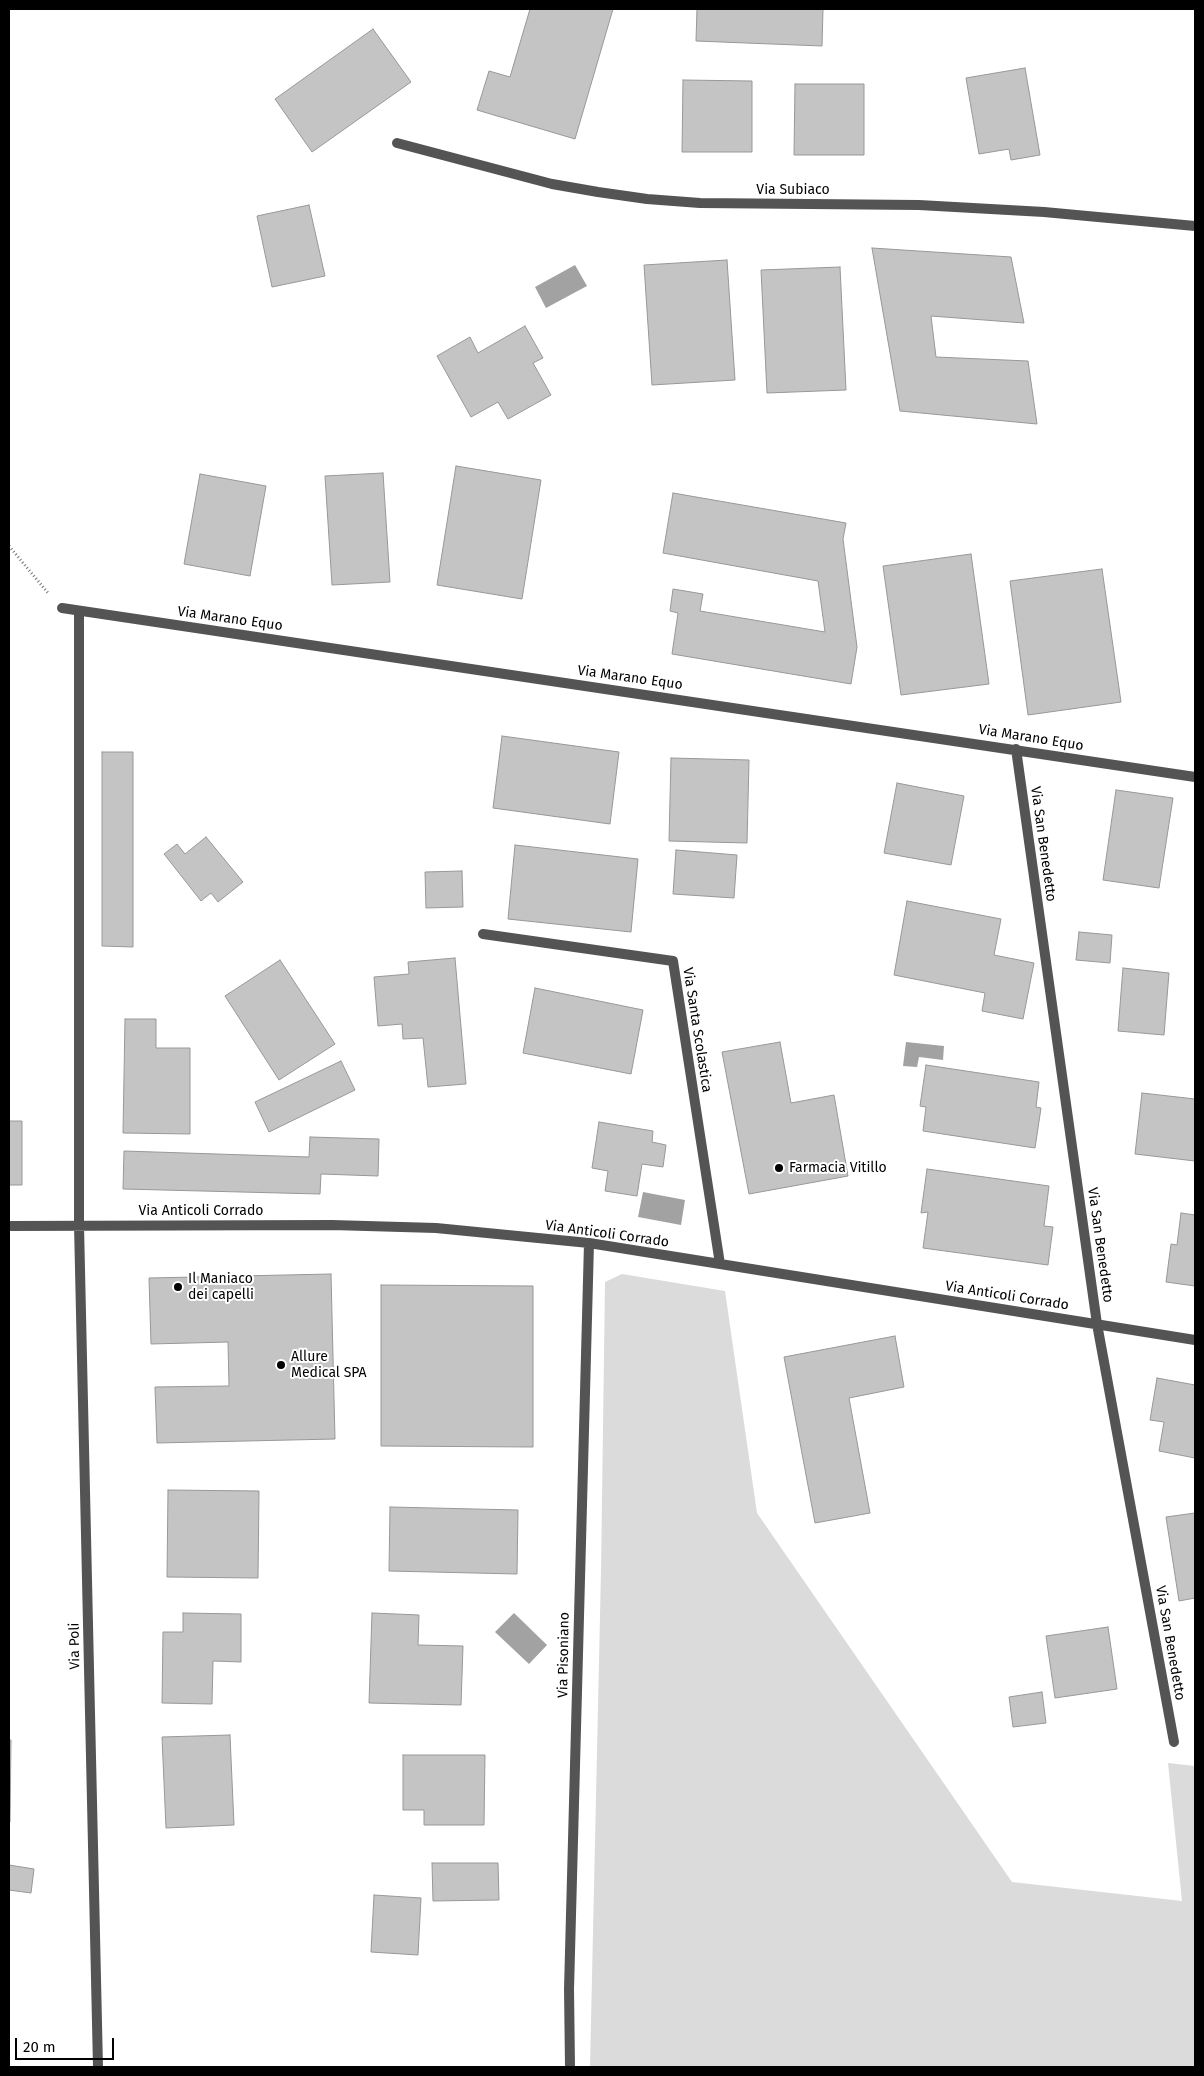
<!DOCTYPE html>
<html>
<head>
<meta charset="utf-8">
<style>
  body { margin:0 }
  #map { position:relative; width:1204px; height:2076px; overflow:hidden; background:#fff; font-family:"Fira Sans",sans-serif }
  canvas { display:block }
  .frame { position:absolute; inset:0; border:10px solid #000; pointer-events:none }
  .scale { position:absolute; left:15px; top:2038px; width:99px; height:22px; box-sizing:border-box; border:2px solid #000; border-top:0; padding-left:6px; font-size:15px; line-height:18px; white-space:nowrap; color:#000; -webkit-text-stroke:4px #fff; paint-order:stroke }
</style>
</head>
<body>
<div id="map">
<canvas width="1204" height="2076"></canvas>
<div class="frame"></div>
<div class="scale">20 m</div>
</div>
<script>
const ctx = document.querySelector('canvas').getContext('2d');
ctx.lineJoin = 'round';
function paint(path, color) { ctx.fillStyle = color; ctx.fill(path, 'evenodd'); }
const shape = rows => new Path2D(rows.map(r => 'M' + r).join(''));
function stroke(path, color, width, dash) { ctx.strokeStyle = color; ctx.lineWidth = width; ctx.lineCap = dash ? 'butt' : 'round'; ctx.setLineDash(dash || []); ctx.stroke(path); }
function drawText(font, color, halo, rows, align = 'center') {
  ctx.font = font + ' "Fira Sans",sans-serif'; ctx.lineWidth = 4; ctx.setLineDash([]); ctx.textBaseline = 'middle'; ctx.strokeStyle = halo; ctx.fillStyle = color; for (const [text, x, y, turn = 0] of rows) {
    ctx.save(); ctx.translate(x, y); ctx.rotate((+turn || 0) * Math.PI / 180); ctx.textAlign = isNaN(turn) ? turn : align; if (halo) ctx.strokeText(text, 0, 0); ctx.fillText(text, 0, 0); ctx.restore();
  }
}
paint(shape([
  [622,1274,725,1291,757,1513,1012,1882,1182,1901,1168,1763,1195,1766,1195,2067,590,2067,601,1571,605,1282]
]), '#dbdbdb');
paint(shape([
  [575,265,587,286,546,308,535,287],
  [906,1042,944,1046,943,1060,919,1057,917,1067,903,1066],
  [643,1192,685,1200,681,1225,638,1217],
  [514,1613,547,1645,529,1664,495,1632]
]), '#a2a2a2');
const building = shape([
  [530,9,613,9,575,139,477,110,489,71,510,77,530,9],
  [697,9,823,9,822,46,696,41,697,9],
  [373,29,411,82,312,152,275,99,373,29],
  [1025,68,1040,155,1011,160,1009,149,979,154,966,78,1025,68],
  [683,80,752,81,752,152,682,152,683,80],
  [795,84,864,84,864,155,794,155,795,84],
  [309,205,325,276,272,287,257,216,309,205],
  [872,248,1011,257,1024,323,931,316,936,357,1028,361,1037,424,900,411,872,248],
  [727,260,735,380,652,385,644,265,727,260],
  [840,267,846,390,767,393,761,270,840,267],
  [525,326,543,358,533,363,551,395,508,419,498,402,471,417,437,356,470,337,478,353,525,326],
  [456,466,541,480,522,599,437,585,456,466],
  [383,473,390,582,332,585,325,476,383,473],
  [200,474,266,486,250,576,184,564,200,474],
  [673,493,846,523,843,539,857,647,851,684,672,654,678,613,670,611,673,589,703,594,700,611,825,632,818,581,663,553,673,493],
  [971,554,989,684,901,695,883,566,971,554],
  [1102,569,1121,702,1028,715,1010,581,1102,569],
  [502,736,619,752,610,824,493,808,502,736],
  [102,752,133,752,133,947,102,946,102,752],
  [671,758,749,760,747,843,669,841,671,758],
  [897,783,964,796,951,865,884,853,897,783],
  [1116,790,1173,798,1159,888,1103,880,1116,790],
  [206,837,243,882,218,902,211,893,201,901,164,854,177,844,185,854,206,837],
  [515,845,638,859,631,932,508,919,515,845],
  [676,850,737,855,734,898,673,894,676,850],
  [462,871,463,907,426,908,425,872,462,871],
  [907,901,1001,919,994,955,1034,963,1023,1019,982,1011,985,993,894,975,907,901],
  [1079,932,1112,935,1110,963,1076,960,1079,932],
  [455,958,466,1084,428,1087,423,1038,403,1039,402,1024,378,1026,374,977,409,974,408,962,455,958],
  [280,960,335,1044,279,1080,225,996,280,960],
  [1123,968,1169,973,1164,1035,1118,1031,1123,968],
  [535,988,643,1010,631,1074,523,1053,535,988],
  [125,1019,156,1019,156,1048,190,1048,190,1134,123,1133,125,1019],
  [780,1042,791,1103,834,1095,848,1176,749,1194,722,1052,780,1042],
  [341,1061,355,1090,269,1132,255,1102,341,1061],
  [926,1065,1039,1082,1036,1107,1041,1108,1035,1148,923,1131,926,1107,920,1106,926,1065],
  [1142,1093,1195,1099,1195,1161,1135,1154,1142,1093],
  [9,1121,22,1121,22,1185,9,1185,9,1121],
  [599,1122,653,1131,652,1142,666,1145,663,1167,642,1164,637,1196,605,1191,608,1171,592,1168,599,1122],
  [310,1137,379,1139,378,1176,321,1174,320,1194,123,1189,124,1151,309,1157,310,1137],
  [927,1169,1049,1186,1044,1226,1053,1227,1048,1265,923,1248,928,1212,921,1213,927,1169],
  [1181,1213,1195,1215,1195,1286,1166,1282,1171,1244,1177,1245,1181,1213],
  [331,1274,335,1439,157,1443,155,1387,229,1386,228,1342,151,1344,149,1278,331,1274],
  [381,1285,533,1286,533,1447,381,1446,381,1285],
  [895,1336,904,1387,849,1398,870,1513,815,1523,784,1357,895,1336],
  [1157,1378,1195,1385,1195,1458,1159,1451,1164,1422,1150,1420,1157,1378],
  [168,1490,259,1491,258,1578,167,1577,168,1490],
  [390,1507,518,1510,517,1574,389,1571,390,1507],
  [1195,1513,1195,1598,1179,1601,1166,1517,1195,1513],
  [183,1613,241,1614,241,1662,213,1661,212,1704,162,1703,163,1632,183,1632,183,1613],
  [372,1613,419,1615,418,1645,463,1646,461,1705,369,1703,372,1613],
  [1108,1627,1117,1689,1055,1698,1046,1636,1108,1627],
  [1042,1692,1046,1723,1013,1727,1009,1697,1042,1692],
  [230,1735,234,1825,166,1828,162,1737,230,1735],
  [9,1740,11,1740,10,1822,9,1822,9,1740],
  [403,1755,485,1755,484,1825,424,1825,424,1810,403,1810,403,1755],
  [432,1863,498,1863,499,1900,433,1901,432,1863],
  [9,1865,34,1869,31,1893,9,1890,9,1865],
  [374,1895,421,1898,418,1955,371,1952,374,1895]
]);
paint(building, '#c4c4c4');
stroke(building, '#989898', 1);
stroke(shape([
  [9,546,48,593]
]), '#767676', 3, [1, 2.5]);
stroke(shape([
  [79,1225,79,611]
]), '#545454', 10);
stroke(shape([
  [397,143,552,184,598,192,647,199,700,203,919,205,1044,212,1195,226],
  [62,608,1195,777],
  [1016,749,1097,1324,1174,1742],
  [483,934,673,961,720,1264],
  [79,1225,98,2067],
  [9,1226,332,1225,436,1228,589,1243,1195,1340],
  [570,2067,569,1989,589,1243]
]), '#545454', 10);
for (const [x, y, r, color] of [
  [779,1168,5,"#000"],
  [178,1287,5,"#000"],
  [281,1365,5,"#000"]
]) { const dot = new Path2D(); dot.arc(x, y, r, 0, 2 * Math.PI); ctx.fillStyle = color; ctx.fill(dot); stroke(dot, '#fff', 2); }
drawText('14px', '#000', '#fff', [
  ["Via Subiaco",793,190],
  ["Via Marano Equo",230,619,8],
  ["Via Marano Equo",630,678,8],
  ["Via Marano Equo",1031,738,9],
  ["Via San Benedetto",1043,844,82],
  ["Via Santa Scolastica",697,1030,81],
  ["Via Anticoli Corrado",201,1211],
  ["Via Anticoli Corrado",607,1234,8],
  ["Via San Benedetto",1100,1245,82],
  ["Via Anticoli Corrado",1007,1296,9],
  ["Via San Benedetto",1170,1643,80],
  ["Via Poli",75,1646,-91],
  ["Via Pisoniano",564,1655,-89]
]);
drawText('14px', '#000', '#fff', [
  ["Farmacia Vitillo",789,1168],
  ["Il Maniaco",188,1279],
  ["dei capelli",188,1295],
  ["Allure",291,1357],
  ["Medical SPA",291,1373]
], 'left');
</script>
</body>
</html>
